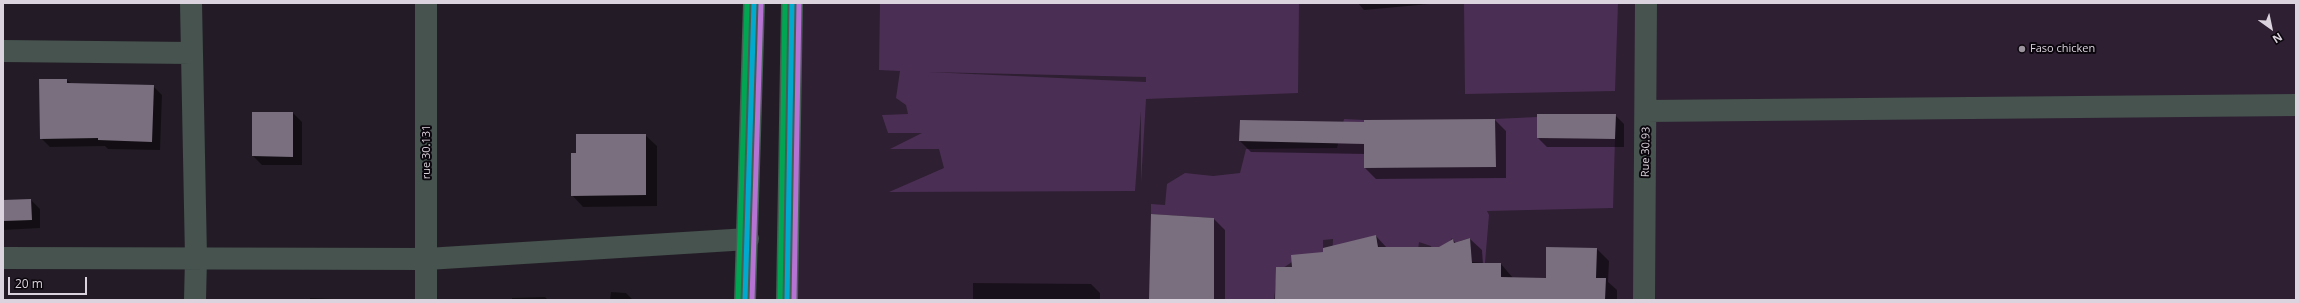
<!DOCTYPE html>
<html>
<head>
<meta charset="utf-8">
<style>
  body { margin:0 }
  #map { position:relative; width:2299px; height:303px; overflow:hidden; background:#231c26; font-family:"Open Sans",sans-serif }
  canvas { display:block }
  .frame { position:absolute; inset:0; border:4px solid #dbd3dd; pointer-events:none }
  .north { position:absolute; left:2251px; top:8px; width:40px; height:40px; -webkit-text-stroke:3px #0b060d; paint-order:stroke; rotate:147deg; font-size:11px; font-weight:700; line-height:16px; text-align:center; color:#dbd3dd }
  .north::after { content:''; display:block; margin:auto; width:14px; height:18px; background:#dbd3dd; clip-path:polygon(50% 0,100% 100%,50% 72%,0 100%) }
  .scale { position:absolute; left:8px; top:277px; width:79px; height:18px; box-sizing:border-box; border:2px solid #dbd3dd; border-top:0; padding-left:5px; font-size:12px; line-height:14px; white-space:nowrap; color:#dbd3dd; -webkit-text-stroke:3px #0b060d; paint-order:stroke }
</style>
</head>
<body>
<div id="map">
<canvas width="2299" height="303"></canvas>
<div class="frame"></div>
<div class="north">N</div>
<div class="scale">20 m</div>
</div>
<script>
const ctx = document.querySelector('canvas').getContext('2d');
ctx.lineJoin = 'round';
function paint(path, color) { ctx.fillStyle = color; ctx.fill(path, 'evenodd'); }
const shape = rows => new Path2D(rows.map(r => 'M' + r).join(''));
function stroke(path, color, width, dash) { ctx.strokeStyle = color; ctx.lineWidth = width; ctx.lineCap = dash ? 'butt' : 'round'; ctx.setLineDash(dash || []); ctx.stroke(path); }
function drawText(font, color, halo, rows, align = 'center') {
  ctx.font = font + ' "Open Sans",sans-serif'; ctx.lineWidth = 4; ctx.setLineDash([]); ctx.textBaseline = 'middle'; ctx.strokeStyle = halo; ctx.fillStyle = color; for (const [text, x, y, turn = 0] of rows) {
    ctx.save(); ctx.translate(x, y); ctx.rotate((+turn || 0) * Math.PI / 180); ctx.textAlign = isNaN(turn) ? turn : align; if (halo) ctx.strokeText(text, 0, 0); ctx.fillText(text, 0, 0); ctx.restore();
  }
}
paint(shape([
  [792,3,2296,3,2296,300,787,300]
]), '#2e1f32');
paint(shape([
  [880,3,1299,3,1298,93,1146,99,1141,183,1141,111,1135,191,889,192,944,168,939,149,890,149,922,133,888,133,882,115,908,114,906,105,896,98,900,71,879,70],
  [928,72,1146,77,1146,82],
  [1464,3,1618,3,1615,91,1465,94],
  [1537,117,1537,138,1615,139,1613,208,1487,211,1489,215,1485,263,1472,262,1470,238,1460,241,1461,258,1452,238,1435,262,1431,246,1419,242,1417,258,1393,261,1393,247,1381,247,1381,258,1376,235,1332,260,1333,239,1323,240,1323,262,1295,260,1277,272,1274,300,1214,300,1214,218,1151,214,1151,204,1165,205,1167,184,1185,173,1213,176,1240,173,1246,149,1337,148,1344,119,1364,120,1367,168,1495,167,1495,119]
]), '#4b2e54');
paint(shape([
  [1358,3,1440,3,1364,10],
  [67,80,72,84,153,86,162,95,160,150,108,149,105,146,50,147,41,138],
  [293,113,302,122,302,165,262,165,253,156],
  [1538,115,1615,115,1624,124,1624,147,1547,147,1538,138],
  [1495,120,1506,131,1506,178,1376,179,1365,168,1365,154,1251,152,1240,141,1365,123,1365,121],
  [645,135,657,146,657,206,583,207,572,195,577,154],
  [31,200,40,209,40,228,3,230,3,201],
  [1214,219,1225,230,1225,300,1150,300],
  [1376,236,1387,248,1439,248,1453,240,1456,243,1470,239,1482,250,1483,264,1501,264,1513,278,1547,279,1597,249,1609,261,1608,282,1617,290,1617,300,1277,300,1293,268,1324,253],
  [973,283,1091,284,1100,293,1100,300,973,300],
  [611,292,626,293,633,300,610,300],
  [545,297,548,300,512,300,512,298],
  [310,298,355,300,310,300]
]), '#0007');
paint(shape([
  [39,79,67,79,67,83,154,85,152,142,98,140,98,138,40,139],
  [252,112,293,112,293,157,252,156],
  [1537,114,1616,114,1615,139,1537,138],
  [1495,119,1496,167,1364,168,1364,144,1239,141,1240,120,1364,122,1364,120],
  [576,134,646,134,646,195,571,196,571,153,576,153],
  [31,199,32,220,3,221,3,200],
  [1151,214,1214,218,1214,300,1149,300],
  [1376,235,1378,247,1439,247,1453,239,1454,243,1470,238,1472,263,1501,263,1501,277,1546,278,1546,247,1597,248,1596,278,1606,278,1605,300,1275,300,1276,267,1292,267,1291,255,1323,252,1323,248]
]), '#7a6f7f');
stroke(shape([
  [191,3,196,258,195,300],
  [3,51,191,53],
  [1646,111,2296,105],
  [3,258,427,259,748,239],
  [426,300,426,3],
  [1644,300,1646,3]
]), '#46534e', 22);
stroke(shape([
  [745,300,754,3],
  [787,300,792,3]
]), '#485d54', 22);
stroke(shape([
  [745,300,754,3],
  [787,300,792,3]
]), '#00a9ce', 5);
stroke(shape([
  [752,300,761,3],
  [794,300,799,3]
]), '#b673d3', 5);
stroke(shape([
  [738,300,747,3],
  [780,300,785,3]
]), '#00a651', 5);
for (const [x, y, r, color] of [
  [2022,49,4,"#9b939d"]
]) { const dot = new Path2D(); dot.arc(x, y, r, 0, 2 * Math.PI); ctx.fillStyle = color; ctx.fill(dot); stroke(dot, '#0b060d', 1.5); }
drawText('11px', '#dbd3dd', '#0b060d', [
  ["Faso chicken",2030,49]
], 'left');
drawText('11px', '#dbd3dd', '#0b060d', [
  ["rue 30.131",427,152,-90],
  ["Rue 30.93",1646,152,-89]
]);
</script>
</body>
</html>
